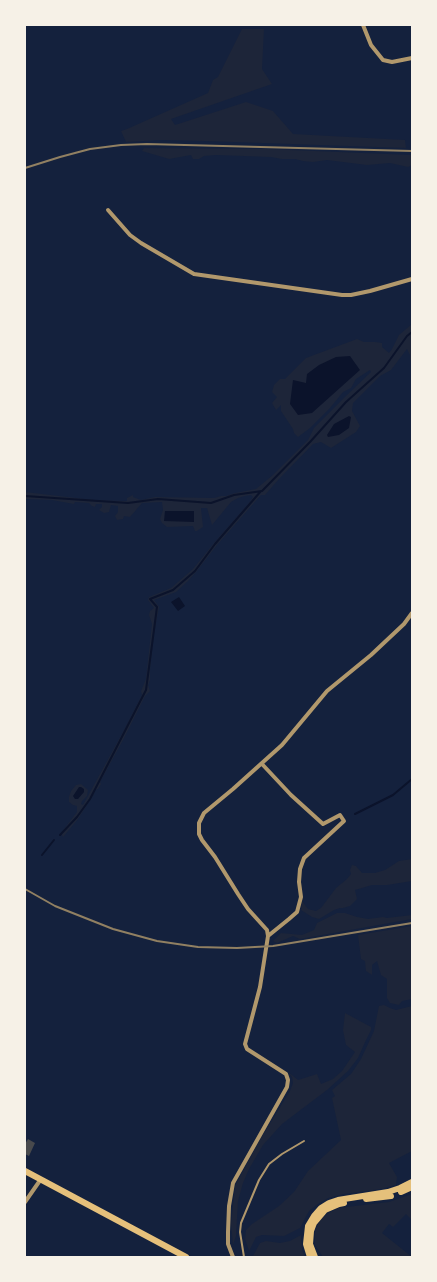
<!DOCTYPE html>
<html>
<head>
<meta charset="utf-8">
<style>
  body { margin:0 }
  #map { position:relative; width:437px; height:1282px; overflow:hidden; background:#14213d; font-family:"PT Sans Narrow",sans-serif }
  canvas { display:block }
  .frame { position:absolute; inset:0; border:26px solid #f6f1e7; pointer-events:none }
</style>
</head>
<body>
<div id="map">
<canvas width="437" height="1282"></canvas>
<div class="frame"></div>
</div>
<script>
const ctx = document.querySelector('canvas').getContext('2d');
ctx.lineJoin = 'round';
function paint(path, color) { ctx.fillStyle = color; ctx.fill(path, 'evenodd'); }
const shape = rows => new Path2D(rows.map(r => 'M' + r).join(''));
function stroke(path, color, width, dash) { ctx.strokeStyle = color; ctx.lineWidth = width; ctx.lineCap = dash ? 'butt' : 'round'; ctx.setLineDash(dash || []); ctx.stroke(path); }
paint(shape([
  [242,29,264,29,262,69,272,84,171,119,175,125,246,102,273,111,293,134,405,140,406,148,204,141,161,140,126,142,121,131,127,129,208,93,213,80,218,77],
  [144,148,266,149,412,155,412,165,408,167,390,163,367,165,327,160,313,162,303,161,295,159,282,159,271,157,216,155,204,156,199,159,193,159,191,155,169,159,142,151],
  [412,324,412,361,410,360,410,355,407,349,391,370,380,376,353,403,352,411,360,426,356,432,331,448,321,442,313,444,279,479,265,495,261,495,217,545,196,572,188,581,176,592,154,600,159,607,154,633,150,670,150,680,148,685,150,691,145,696,123,740,100,782,101,784,98,789,95,790,94,794,78,819,63,837,61,833,77,812,77,806,73,805,69,802,69,797,71,791,76,785,81,784,88,790,87,796,82,801,81,804,83,805,123,732,142,695,141,691,146,679,152,624,149,615,150,611,154,608,148,600,149,597,171,588,193,569,214,543,249,503,253,497,251,495,245,496,238,498,231,502,212,525,207,508,201,508,203,527,197,531,195,531,193,526,167,527,162,523,160,519,163,510,162,502,142,503,130,517,124,516,123,519,117,520,115,516,118,512,118,506,111,505,109,512,104,513,99,510,102,507,102,504,96,504,95,507,92,506,89,503,75,502,74,504,52,500,25,499,25,492,93,500,127,501,127,498,133,495,133,497,141,500,155,497,214,498,221,496,226,496,235,493,256,489,273,475,308,440,314,428,347,395,371,372,370,370,356,379,351,388,343,392,330,408,310,428,298,437,294,433,293,429,281,411,281,405,276,410,272,403,277,397,272,392,274,385,280,379,285,379,306,358,357,339,364,342,375,342,382,343,382,347,389,353,392,349,399,335],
  [412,859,412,881,387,885,372,885,355,890,357,899,350,906,343,908,340,908,334,910,319,919,312,917,301,910,302,901,308,909,316,911,321,908,336,888,347,879,351,874,350,870,352,865,356,866,362,873,375,873,385,870,399,861],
  [337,913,345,913,357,917,368,919,383,917,387,918,412,915,412,919,300,939,293,936,277,943,273,941,281,933,302,935,314,930,317,923],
  [412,926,412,999,402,1001,399,1005,390,1003,387,998,387,979,381,975,377,961,372,965,372,975,366,971,365,961,361,959,358,935],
  [384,1005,390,1008,396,1010,412,1006,412,1151,389,1163,397,1177,396,1185,381,1189,344,1194,328,1198,318,1204,309,1211,300,1228,284,1236,262,1235,256,1237,249,1251,245,1239,246,1230,252,1224,279,1206,294,1192,308,1171,341,1140,332,1098,335,1096,332,1090,351,1074,361,1059,374,1031,379,1006],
  [345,1013,371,1027,371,1030,366,1040,358,1058,348,1071,327,1090,282,1124,263,1145,249,1169,243,1183,238,1201,236,1236,233,1245,231,1224,235,1186,261,1138,290,1091,293,1083,292,1077,288,1072,298,1080,317,1074,321,1084,333,1079,342,1071,355,1052,346,1045,343,1030],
  [412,1194,412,1220,406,1214,393,1227,389,1224,382,1233,412,1257,323,1257,315,1245,315,1232,318,1224,323,1217,329,1213,338,1208,389,1202],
  [301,1235,302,1250,305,1257,253,1257,253,1256,260,1243,266,1241,280,1243,290,1241]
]), '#1d2539');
paint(shape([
  [350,356,360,370,312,413,298,415,290,404,293,380,306,383,307,374,319,365,336,357],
  [349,416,351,417,349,428,339,435,328,437,327,435,334,424],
  [165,511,194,511,194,522,164,521],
  [179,597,185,606,178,611,171,602],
  [79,787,81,787,84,789,84,792,78,799,75,799,73,796]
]), '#0b132b');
stroke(shape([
  [25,496,128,503,158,499,211,503,234,495,262,491,310,442,346,402,384,368,407,336,412,332],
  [355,814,393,795,412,779],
  [60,835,77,817,90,799,146,690,157,607,150,599,173,590,195,571,215,544,261,491],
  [42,855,54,840]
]), '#0b132b', 2);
paint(shape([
  [28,1139,35,1143,29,1156,25,1154,25,1144]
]), '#48494c');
stroke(shape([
  [244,1257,240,1232,241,1223,259,1180,269,1164,282,1154,304,1141]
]), '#b1986c', 2);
stroke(shape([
  [363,25,371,45,383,60,392,62,412,58],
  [108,210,130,235,141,243,194,274,342,295,351,295,370,291,412,279],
  [262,764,291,795,323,824,340,815,344,821,304,858,300,869,299,882,301,897,297,912,289,919,268,936],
  [25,1202,41,1179],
  [233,1257,228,1244,228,1232,229,1206,233,1183,287,1087,288,1080,286,1074,247,1049,245,1044,260,987,268,936,267,930,248,909,238,894,215,857,202,840,199,834,199,823,204,813,233,789,282,745,327,691,371,655,404,624,412,613]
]), '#b1986c', 4);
stroke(shape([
  [25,1171,186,1257],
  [401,1192,412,1187],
  [366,1199,391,1196],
  [310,1257,306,1244,308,1226,314,1216,321,1208,329,1203,338,1200,388,1192,400,1188,412,1182],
  [315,1257,310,1244,311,1231,314,1223,325,1210,339,1204,344,1203]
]), '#e5c07b', 6);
stroke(shape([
  [25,168,60,157,90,149,121,145,147,144,412,151],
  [25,889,55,906,113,929,157,941,198,947,237,948,273,946,412,923]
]), '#918062', 2);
</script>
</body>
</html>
